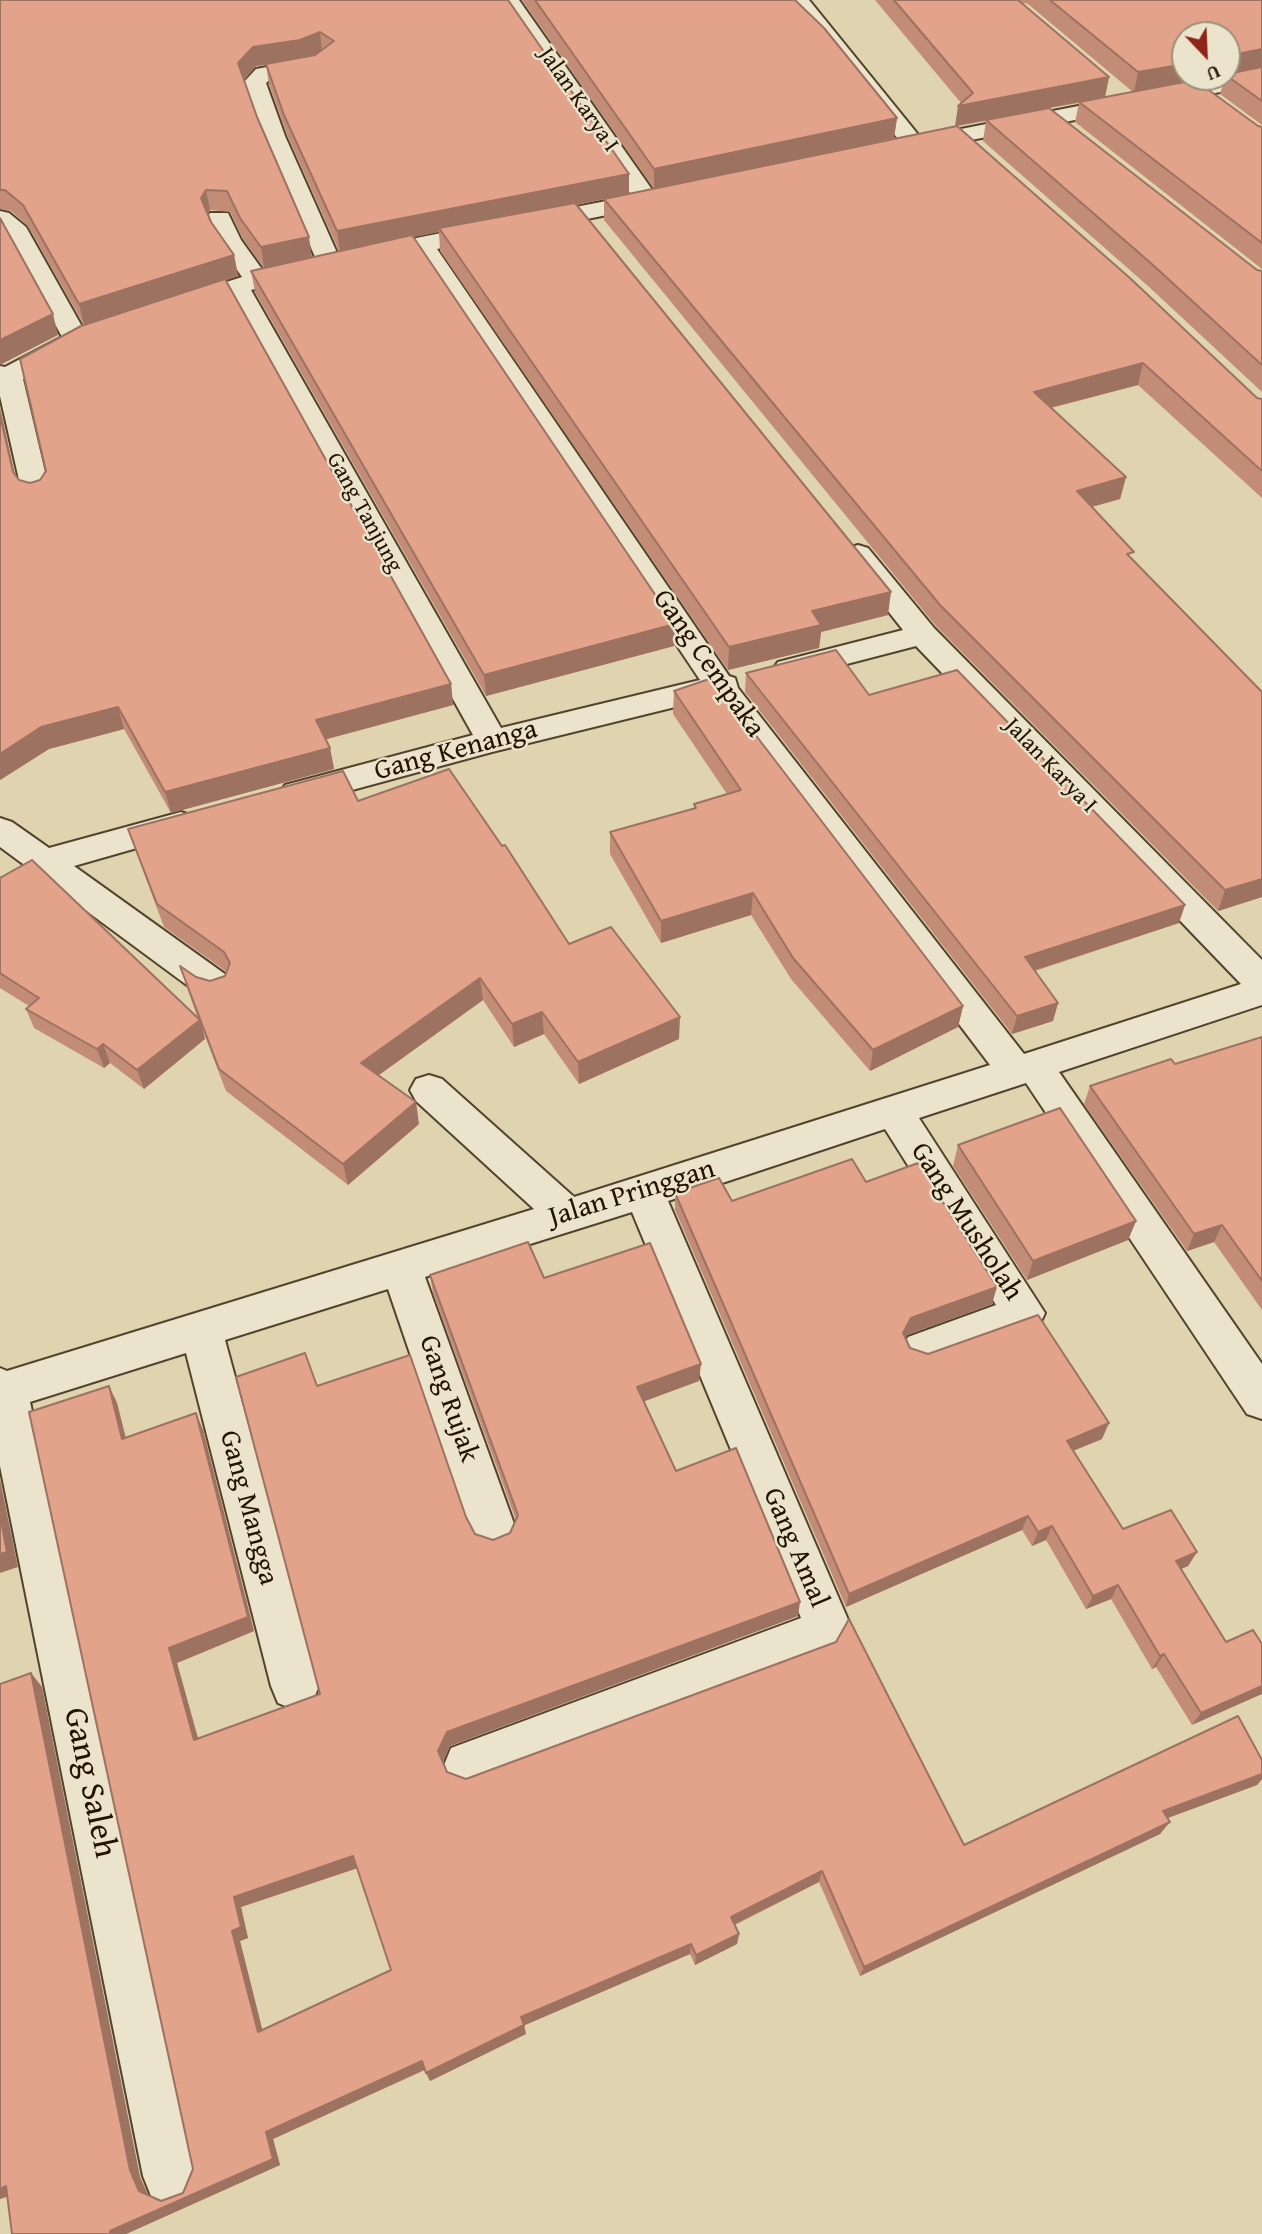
<!DOCTYPE html>
<html>
<head>
<meta charset="utf-8">
<style>
  body { margin:0 }
  #map { position:relative; width:1262px; height:2234px; overflow:hidden; background:#e0d4b0; font-family:"Gentium Book Plus",serif }
  canvas { display:block }
  .north { position:absolute; left:1171px; top:21px; width:70px; height:70px; box-sizing:border-box; background:#ebe3cc; border:2px solid #9b907b; border-radius:50%; rotate:157deg; font-size:19px; font-weight:700; line-height:28px; text-align:center; color:#231301 }
  .north::after { content:''; display:block; margin:auto; width:24px; height:32px; background:#8f2418; clip-path:polygon(50% 0,100% 100%,50% 72%,0 100%) }
</style>
</head>
<body>
<div id="map">
<canvas width="1262" height="2234"></canvas>
<div class="north">U</div>
</div>
<script>
const ctx = document.querySelector('canvas').getContext('2d');
ctx.lineJoin = 'round';
const shape = rows => new Path2D(rows.map(r => 'M' + r).join(''));
function stroke(path, color, width, dash) { ctx.strokeStyle = color; ctx.lineWidth = width; ctx.lineCap = dash ? 'butt' : 'round'; ctx.setLineDash(dash || []); ctx.stroke(path); }
function paint(path, color) { ctx.fillStyle = color; ctx.fill(path, 'evenodd'); }
function drawText(font, color, halo, rows, align = 'center') {
  ctx.font = font + ' "Gentium Book Plus",serif'; ctx.lineWidth = 5; ctx.setLineDash([]); ctx.textBaseline = 'middle'; ctx.strokeStyle = halo; ctx.fillStyle = color; for (const [text, x, y, turn = 0] of rows) {
    ctx.save(); ctx.translate(x, y); ctx.rotate((+turn || 0) * Math.PI / 180); ctx.textAlign = isNaN(turn) ? turn : align; if (halo) ctx.strokeText(text, 0, 0); ctx.fillText(text, 0, 0); ctx.restore();
  }
}
const minor = shape([
  [499,0,519,0,653,191,664,193,668,198,664,203,647,207,437,249,729,676,735,678,738,688,1024,1054,1241,984,916,646,789,679,778,676,773,669,778,662,903,630,843,554,848,548,858,545,868,548,934,628,1262,960,1262,1005,1059,1072,1262,1364,1262,1419,1247,1414,1026,1083,919,1118,1045,1313,1039,1326,923,1368,908,1363,902,1350,908,1337,996,1305,885,1129,668,1201,849,1622,832,1654,468,1789,451,1782,444,1765,451,1748,801,1618,632,1212,425,1277,517,1532,510,1547,494,1553,478,1547,471,1532,388,1289,225,1340,319,1686,312,1703,295,1710,278,1703,271,1686,186,1353,30,1402,199,2176,191,2196,171,2204,151,2196,143,2176,0,1466,0,1368,7,1371,534,1209,416,1101,410,1090,416,1079,429,1075,442,1079,574,1197,990,1065,712,698,492,752,297,805,285,801,280,793,285,785,473,735,229,297,179,313,170,310,166,305,170,300,242,277,217,241,207,218,210,213,228,213,241,240,264,272,303,263,312,265,315,270,312,275,251,290,501,728,700,680,415,254,368,263,359,261,356,256,359,251,421,237,632,196,499,0],
  [788,0,809,0,920,137,1262,70,1262,84,914,151,906,149,788,0],
  [320,57,331,63,328,68,271,79,266,83,285,136,342,264,339,269,330,271,321,269,318,264,263,136,244,82,256,69,320,57],
  [0,211,9,213,26,227,89,339,85,345,23,379,50,493,46,499,36,502,26,499,22,493,0,396,0,366,5,367,62,337,7,236,0,230,0,211],
  [181,812,193,816,198,824,193,832,74,866,229,977,234,987,229,997,216,1001,203,997,0,847,0,818,12,822,49,848,181,812]
]);
stroke(minor, '#52432d', 4);
paint(minor, '#ebe3cc');
paint(shape([
  [0,0,508,0,629,174,629,194,654,189,522,0,795,0,897,118,894,138,956,126,961,103,875,0,1262,0,1262,125,1220,94,1225,77,1227,77,1227,35,1185,77,1215,77,1196,81,1258,126,1262,127,1262,269,1075,122,1079,103,1050,108,1257,270,1262,271,1262,392,1148,286,983,141,986,121,958,126,1257,398,1262,399,1262,498,1138,385,1051,408,1126,477,1120,499,1092,507,1132,559,1261,691,1262,691,1262,897,1218,911,936,626,604,220,604,199,577,205,888,615,821,632,819,648,728,670,440,251,439,232,413,237,675,624,674,646,486,696,255,292,251,271,264,268,243,239,230,212,210,210,208,214,211,222,234,255,238,276,225,280,451,684,453,705,326,739,330,748,334,769,171,813,124,729,49,749,0,780,0,408,15,475,19,480,30,483,40,480,46,471,84,325,28,226,11,211,0,209],
  [1020,2,1028,4,1133,92,1105,97,1109,77],
  [266,65,269,84,287,135,339,251,312,257,257,117,244,80,256,66],
  [746,673,869,695,1179,923,1035,971,1058,1003,1053,1021,1012,1034,745,692],
  [674,691,963,1006,958,1027,870,1071,791,979,751,915,661,943,610,854,610,832,694,809,694,804,727,794,673,714],
  [358,801,569,944,679,1039,579,1084,544,1034,514,1047,483,1000,379,1075,419,1124,348,1185,226,1091,203,1031,205,1039,144,1089,110,1063,104,1068,34,1028,26,1009,29,1006,0,988,0,878,198,1019,187,988,180,966,196,977,210,981,225,976,227,972,164,927,136,852,128,829],
  [1262,1037,1262,1310,1214,1242,1187,1251,1084,1104,1090,1086,1175,1064],
  [958,1145,1136,1221,1128,1240,1027,1280,953,1166],
  [866,1182,992,1304,907,1335,905,1338,910,1348,1102,1439,1073,1451,1123,1529,1197,1552,1188,1566,1181,1569,1226,1642,1262,1644,1192,1725,1156,1667,1152,1669,1111,1599,1086,1609,1046,1540,1032,1546,1022,1530,846,1607,675,1210,675,1193,732,1201],
  [430,1275,544,1278,699,1381,644,1401,676,1471,798,1616,450,1746,443,1762,447,1772,466,1779,964,1845,1262,1760,1262,1779,1257,1785,1168,1818,1160,1834,860,1976,819,1882,735,1925,739,1934,737,1944,695,1965,690,1954,524,2025,526,2034,430,2081,425,2070,273,2139,280,2165,126,2234,7,2197,0,2199,0,1684,31,1673,42,1687,140,2177,148,2195,161,2201,183,2193,193,2169,109,1386,117,1403,126,1438,196,1413,203,1430,254,1631,177,1663,198,1738,320,1694,317,1386,466,1517,475,1534,493,1540,510,1533,516,1520,433,1293],
  [357,1868,391,1970,262,2030,240,1941,248,1938,241,1907]
]), '#c28c77');
paint(shape([
  [320,32,322,52,302,59,256,66,242,83,238,63,253,47],
  [1262,49,1262,68,1227,75,1227,56],
  [1185,64,1185,77,1215,77,1134,92,1138,72],
  [1109,77,1105,97,955,126,958,106],
  [897,118,894,138,654,189,654,169],
  [629,174,629,194,441,232,439,228,439,232,340,252,337,231],
  [206,190,210,210,205,219,201,198],
  [309,237,312,258,264,268,261,247],
  [234,255,238,276,84,325,79,304],
  [53,314,58,335,0,365,0,340],
  [1143,363,1138,385,1030,413,1034,392],
  [0,408,19,494,13,472,0,415],
  [1126,477,1120,499,1073,512,1077,491],
  [891,592,888,615,821,632,819,648,728,670,729,647,812,611],
  [675,624,674,646,486,696,484,675],
  [451,684,453,705,320,741,316,720],
  [118,707,124,729,49,749,0,780,0,754,41,727],
  [330,748,334,769,171,813,165,792],
  [1262,879,1262,897,1218,911,1225,890],
  [753,893,751,915,661,943,661,921],
  [1185,905,1179,923,1020,975,1025,957],
  [480,978,483,1000,365,1085,361,1063],
  [1058,1003,1053,1021,1012,1034,1017,1016],
  [963,1006,958,1027,870,1071,873,1050],
  [542,1012,544,1034,514,1047,512,1024],
  [680,1017,679,1039,579,1084,578,1062],
  [200,1020,205,1039,144,1089,137,1070],
  [103,1044,110,1063,104,1068,97,1049],
  [416,1102,419,1124,348,1185,343,1164],
  [1136,1221,1128,1240,1027,1280,1033,1261],
  [1222,1225,1214,1242,1187,1251,1194,1234],
  [997,1287,992,1304,907,1335,900,1349,903,1333,911,1318],
  [701,1364,699,1381,637,1404,637,1387],
  [109,1386,117,1403,130,1456,122,1439],
  [196,1413,203,1430,254,1631,177,1663,202,1753,194,1740,169,1648],
  [1109,1423,1102,1439,1060,1456,1067,1441],
  [0,1479,18,1567,0,1573],
  [1028,1516,1022,1530,846,1607,849,1594],
  [1052,1526,1046,1540,1032,1546,1038,1532],
  [1197,1552,1188,1566,1167,1575,1176,1561],
  [1118,1585,1111,1599,1086,1609,1093,1596],
  [800,1602,798,1616,450,1746,442,1764,438,1751,447,1732],
  [1164,1654,1156,1667,1152,1669,1160,1656],
  [31,1673,42,1687,140,2177,149,2197,139,2191,130,2170],
  [1262,1686,1262,1694,1192,1725,1201,1713],
  [1262,1774,1262,1779,1257,1785,1154,1823,1163,1811],
  [1170,1822,1160,1834,860,1976,864,1967],
  [353,1856,358,1868,241,1907,248,1938,240,1941,265,2040,258,2032,232,1931,234,1897],
  [822,1871,819,1882,729,1927,731,1917],
  [739,1934,737,1944,695,1965,696,1955],
  [691,1944,690,1954,523,2026,521,2017],
  [524,2025,526,2034,430,2081,426,2073],
  [422,2061,426,2069,273,2139,280,2165,126,2234,110,2234,110,2231,273,2159,266,2132],
  [6,2186,19,2192,0,2199,0,2189]
]), '#9e7261');
const building = shape([
  [0,0,508,0,629,174,337,231,284,115,266,64,315,55,334,41,320,32,300,40,253,47,238,63,257,117,309,237,261,247,240,218,227,191,206,190,201,198,211,222,234,255,79,304,23,205,5,190,0,190,0,0],
  [535,0,795,0,824,28,897,118,654,169,535,0],
  [894,0,1018,0,1109,77,958,106,973,93,894,0],
  [1050,0,1262,0,1262,49,1227,56,1227,35,1185,35,1185,64,1138,72,1050,0],
  [1262,67,1262,101,1227,76,1227,74,1262,67],
  [1195,80,1258,126,1262,127,1262,243,1079,102,1195,80],
  [1049,108,1257,270,1262,271,1262,365,1153,265,986,120,1049,108],
  [957,126,1131,279,1257,398,1262,399,1262,471,1143,363,1034,392,1126,477,1077,491,1134,552,1127,554,1261,691,1262,691,1262,879,1225,890,940,605,604,199,957,126],
  [575,203,891,592,812,611,821,625,729,647,439,228,575,203],
  [0,218,53,314,0,340,0,218],
  [412,235,675,624,484,675,251,271,412,235],
  [225,279,451,684,316,720,330,748,165,792,118,707,41,727,0,754,0,415,13,472,19,480,30,483,40,480,46,471,20,359,81,326,225,279],
  [836,650,869,695,957,670,1185,905,1025,957,1058,1003,1017,1016,746,673,836,650],
  [712,678,963,1006,873,1050,793,958,753,893,661,921,610,832,696,808,694,804,741,790,674,691,712,678],
  [449,769,502,846,505,845,569,944,611,927,680,1017,578,1062,542,1012,512,1024,480,978,361,1063,416,1102,343,1164,219,1069,180,966,196,977,210,981,225,976,230,963,224,952,157,904,128,829,343,771,358,801,449,769],
  [32,860,200,1020,137,1070,103,1044,97,1049,26,1009,39,998,0,973,0,878,32,860],
  [1262,1037,1262,1281,1222,1225,1194,1234,1090,1086,1171,1059,1175,1064,1262,1037],
  [1060,1108,1136,1221,1033,1261,958,1145,1060,1108],
  [852,1159,866,1182,918,1163,997,1287,911,1318,903,1333,910,1348,928,1354,1038,1315,1109,1423,1067,1441,1123,1529,1171,1510,1197,1552,1176,1561,1226,1642,1253,1630,1262,1644,1262,1686,1201,1713,1164,1654,1160,1656,1118,1585,1093,1596,1052,1526,1038,1532,1028,1516,849,1594,675,1193,719,1178,732,1201,852,1159],
  [528,1242,544,1278,650,1243,701,1364,637,1387,676,1471,736,1448,800,1602,447,1732,438,1751,447,1772,466,1779,836,1642,849,1619,964,1845,1238,1716,1262,1760,1262,1774,1163,1811,1170,1822,864,1967,822,1871,731,1917,739,1934,696,1955,691,1944,521,2017,524,2025,426,2073,422,2061,266,2132,273,2159,110,2231,110,2234,12,2234,6,2186,0,2189,0,1684,31,1673,130,2170,139,2191,161,2201,183,2193,193,2169,29,1412,109,1386,122,1439,196,1413,248,1617,169,1648,194,1740,320,1694,236,1377,305,1353,317,1386,410,1355,466,1517,475,1534,493,1540,510,1533,518,1515,430,1275,528,1242],
  [353,1856,391,1970,258,2032,232,1931,241,1927,234,1897,353,1856],
  [0,1515,7,1552,0,1554,0,1515]
]);
paint(building, '#e2a38a');
stroke(building, '#9e7261', 2);
drawText('23px', '#231301', '#ebe3cc', [
  ["Jalan Karya I",578,100,55],
  ["Gang Tanjung",364,513,61],
  ["Jalan Karya I",1050,766,46]
]);
drawText('28px', '#231301', '#ebe3cc', [
  ["Gang Cempaka",708,664,55],
  ["Gang Kenanga",456,751,-15],
  ["Jalan Pringgan",632,1194,-17],
  ["Gang Musholah",966,1222,57],
  ["Gang Rujak",448,1399,71],
  ["Gang Mangga",248,1508,75],
  ["Gang Amal",795,1548,67]
]);
drawText('33px', '#231301', '#ebe3cc', [
  ["Gang Saleh",89,1783,78]
]);
</script>
</body>
</html>
